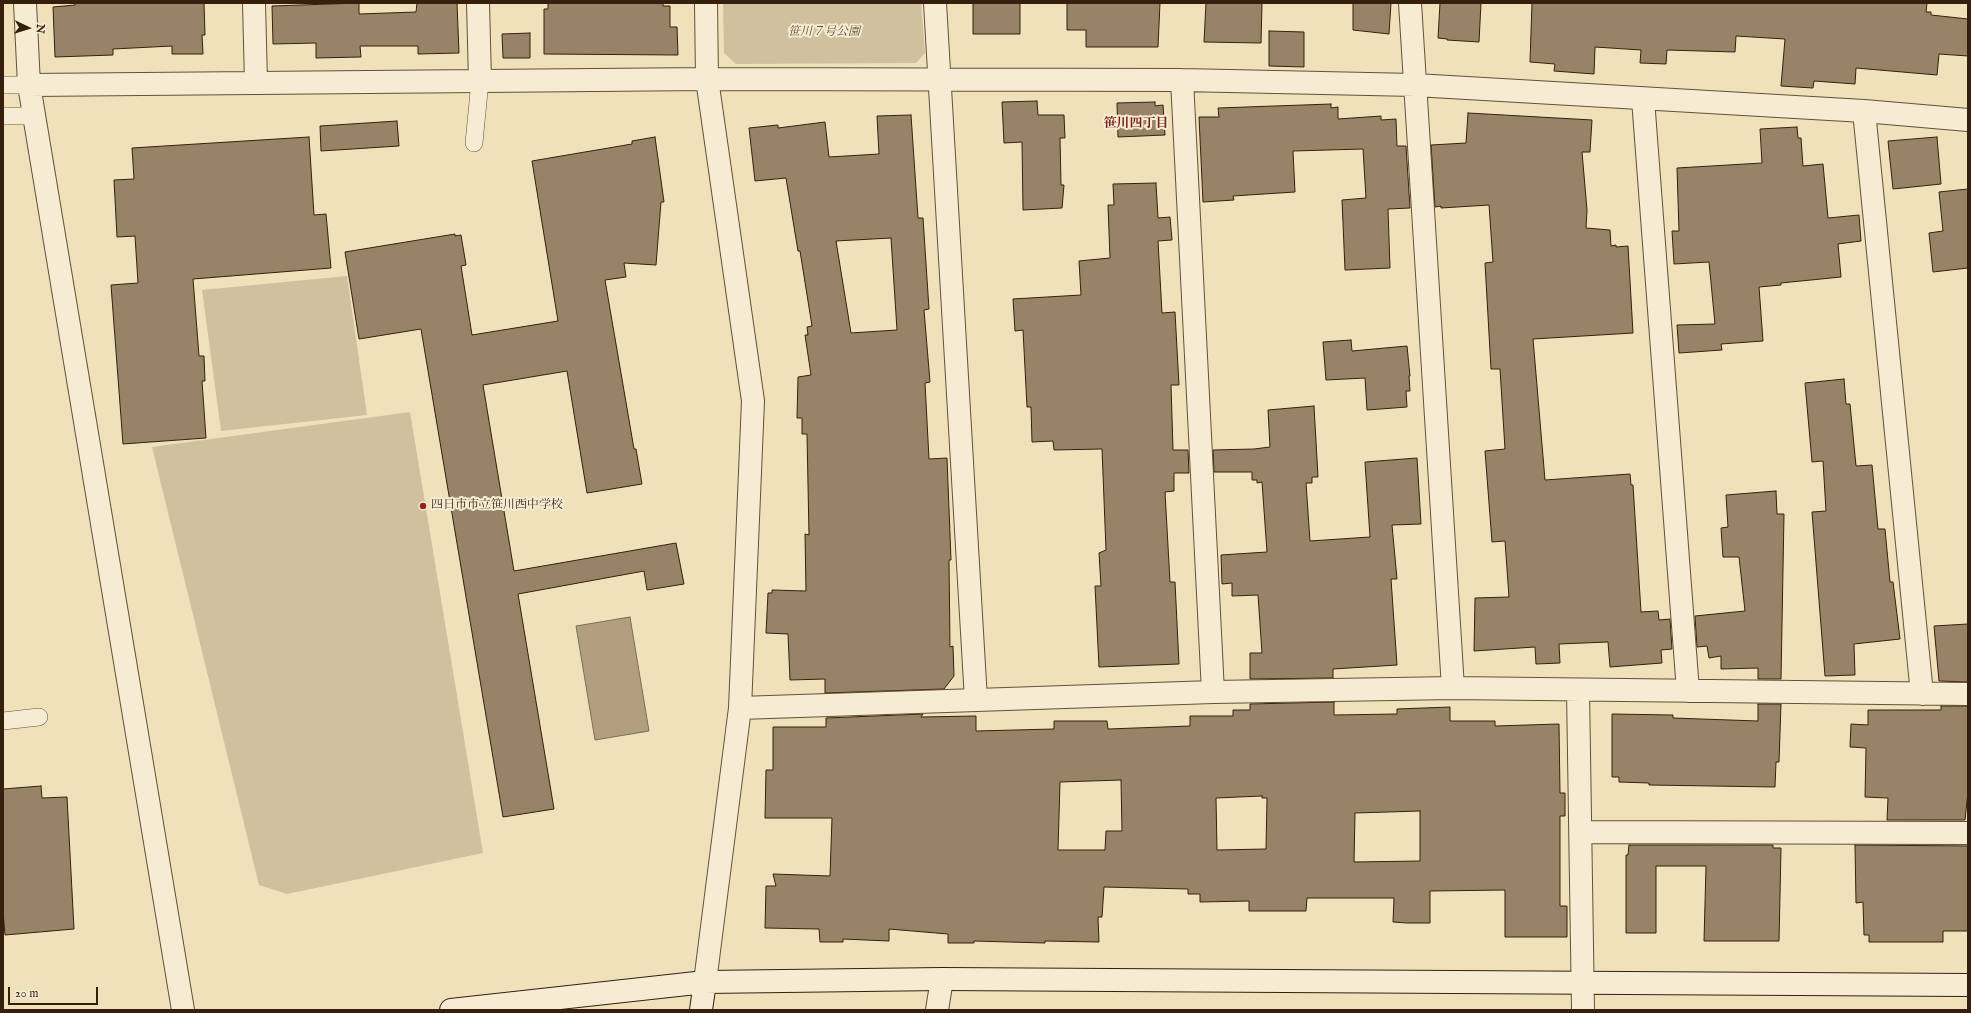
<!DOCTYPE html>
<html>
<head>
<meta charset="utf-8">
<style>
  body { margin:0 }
  #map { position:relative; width:1971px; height:1013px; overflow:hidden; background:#f0e1bb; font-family:"IM FELL English",serif }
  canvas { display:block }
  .frame { position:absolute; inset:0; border:4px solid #371f0d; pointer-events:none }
  .north { position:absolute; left:8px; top:8px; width:40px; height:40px; -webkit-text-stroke:3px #f5ecd3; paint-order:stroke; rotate:94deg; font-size:11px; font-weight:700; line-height:16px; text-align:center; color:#371f0d }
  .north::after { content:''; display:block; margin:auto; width:14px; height:18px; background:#371f0d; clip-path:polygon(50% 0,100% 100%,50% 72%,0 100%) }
  .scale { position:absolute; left:8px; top:987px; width:90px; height:18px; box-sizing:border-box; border:2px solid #371f0d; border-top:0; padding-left:5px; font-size:12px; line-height:14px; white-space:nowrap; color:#371f0d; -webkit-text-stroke:3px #f5ecd3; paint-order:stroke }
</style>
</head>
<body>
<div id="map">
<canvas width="1971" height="1013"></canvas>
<div class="frame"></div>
<div class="north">N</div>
<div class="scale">20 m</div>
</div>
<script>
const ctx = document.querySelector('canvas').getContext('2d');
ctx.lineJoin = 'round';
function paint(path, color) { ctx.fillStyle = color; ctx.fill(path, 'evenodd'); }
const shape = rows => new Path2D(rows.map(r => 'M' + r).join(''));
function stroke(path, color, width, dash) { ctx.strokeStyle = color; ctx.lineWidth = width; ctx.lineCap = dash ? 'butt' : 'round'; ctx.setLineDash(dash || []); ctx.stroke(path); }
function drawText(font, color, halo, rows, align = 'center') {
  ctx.font = font + ' "IM FELL English","Noto Serif JP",serif'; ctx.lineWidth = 4; ctx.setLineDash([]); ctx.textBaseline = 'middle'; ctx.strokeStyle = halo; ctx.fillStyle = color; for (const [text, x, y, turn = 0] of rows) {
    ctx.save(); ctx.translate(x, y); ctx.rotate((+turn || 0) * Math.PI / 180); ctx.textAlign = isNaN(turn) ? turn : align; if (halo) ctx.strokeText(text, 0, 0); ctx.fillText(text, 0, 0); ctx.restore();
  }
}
paint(shape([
  [723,3,921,3,925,53,916,63,736,64,724,53],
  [347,276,367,415,221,431,202,290],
  [410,412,483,853,287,894,259,885,152,447]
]), '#d1c09d');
const water = shape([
  [630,617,649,731,595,740,576,626,630,617]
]);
paint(water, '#b19f80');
stroke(water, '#806c52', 1);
const building = shape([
  [75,3,204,3,205,35,202,35,203,54,172,54,172,46,113,49,113,55,55,57,53,7,75,5,75,3],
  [359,3,359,14,416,12,417,3,457,3,459,53,418,54,418,46,360,46,361,57,316,58,316,43,273,44,272,6,359,3],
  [548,3,663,3,663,6,670,6,670,27,677,27,678,55,544,54,544,9,548,9,548,3],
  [973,3,1020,3,1020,34,973,34,973,3],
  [1067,3,1160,3,1158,47,1086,47,1086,30,1067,30,1067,3],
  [1206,3,1262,3,1261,43,1204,42,1206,3],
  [1353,3,1391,3,1389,34,1353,30,1353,3],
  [1440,3,1481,3,1479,42,1447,40,1447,39,1438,38,1440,3],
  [1532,3,1927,3,1926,12,1931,12,1931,15,1968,19,1968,56,1939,54,1937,75,1856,68,1855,84,1814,81,1813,88,1781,86,1785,39,1736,36,1735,52,1667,50,1666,64,1640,63,1641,50,1595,47,1594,74,1554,71,1555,64,1530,62,1532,3],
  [1269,31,1304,32,1304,67,1269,66,1269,31],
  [530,33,530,58,503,58,502,34,530,33],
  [1037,101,1038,115,1064,115,1065,138,1060,138,1061,185,1064,185,1062,208,1023,210,1022,142,1004,143,1002,102,1037,101],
  [1155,102,1155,106,1163,105,1165,135,1118,137,1117,103,1155,102],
  [1331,104,1331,108,1338,107,1338,119,1381,116,1381,120,1396,119,1397,146,1406,146,1410,208,1388,209,1390,268,1345,270,1342,200,1366,198,1363,149,1293,151,1295,192,1233,196,1234,200,1203,202,1199,117,1219,117,1218,108,1331,104],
  [1468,113,1592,120,1590,152,1582,152,1587,210,1586,228,1610,230,1611,246,1616,245,1616,247,1628,246,1633,333,1533,339,1545,480,1630,474,1631,485,1633,485,1641,612,1658,611,1659,620,1670,619,1672,649,1661,650,1662,663,1610,667,1608,642,1559,644,1560,663,1536,664,1535,647,1474,651,1475,598,1509,597,1505,541,1492,542,1485,451,1505,449,1500,369,1491,369,1485,263,1493,262,1489,205,1441,208,1441,206,1435,207,1431,145,1466,143,1468,113],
  [911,115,918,218,923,218,929,309,924,310,930,382,925,383,929,459,947,458,951,560,949,560,950,647,953,646,954,676,944,689,825,693,825,679,790,680,788,634,766,633,768,593,772,593,772,590,806,591,805,534,809,535,807,434,802,434,802,418,797,418,798,377,811,375,805,335,808,335,807,327,812,326,800,251,798,251,786,178,755,181,749,128,778,125,778,128,825,122,829,157,879,154,877,116,911,115],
  [891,238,897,330,851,333,836,241,891,238],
  [397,121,399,146,321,151,320,126,397,121],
  [1797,127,1798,138,1801,138,1803,166,1823,164,1828,218,1859,215,1861,241,1838,244,1841,277,1781,283,1781,285,1759,287,1763,341,1721,344,1722,350,1679,353,1677,325,1715,324,1709,262,1674,264,1672,231,1679,231,1677,168,1762,163,1760,129,1797,127],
  [309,137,314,215,326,214,331,268,193,279,199,356,204,356,205,381,202,381,206,438,123,444,111,285,138,283,135,236,117,237,114,180,134,179,132,148,309,137],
  [655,137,664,202,661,202,656,265,624,263,626,277,605,280,634,449,636,449,642,484,587,493,567,371,483,385,514,571,676,543,684,584,647,590,644,571,518,594,554,809,503,817,421,329,359,339,345,252,455,234,455,236,461,235,466,265,461,266,472,335,558,321,532,161,632,144,632,141,655,137],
  [1937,137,1941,184,1893,189,1888,141,1937,137],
  [1156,183,1158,218,1170,217,1172,240,1158,241,1162,313,1175,312,1179,385,1171,385,1173,450,1188,450,1189,473,1174,473,1174,491,1165,492,1170,582,1175,582,1179,664,1099,667,1095,586,1101,586,1099,553,1106,550,1102,449,1054,450,1053,441,1032,442,1031,407,1027,407,1023,330,1015,331,1013,299,1081,295,1079,261,1110,258,1108,205,1114,205,1113,184,1156,183],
  [1968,189,1968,268,1933,272,1929,233,1943,231,1939,192,1968,189],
  [1351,340,1352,351,1407,346,1410,376,1409,376,1410,391,1406,391,1407,407,1367,410,1365,378,1326,380,1323,342,1351,340],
  [1844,379,1846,404,1850,404,1856,466,1872,465,1878,529,1885,529,1890,582,1893,582,1900,639,1854,644,1855,675,1825,676,1812,512,1826,511,1823,461,1812,462,1805,383,1844,379],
  [1314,406,1318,477,1312,477,1312,483,1306,483,1310,541,1370,537,1365,462,1417,458,1421,524,1392,525,1397,579,1391,579,1397,665,1333,669,1333,678,1250,679,1250,653,1262,653,1258,595,1232,596,1232,583,1222,584,1221,555,1267,552,1262,482,1257,483,1257,480,1252,480,1252,472,1214,472,1213,450,1254,449,1270,447,1268,410,1314,406],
  [1776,491,1777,514,1784,514,1781,679,1758,679,1758,668,1721,669,1721,656,1709,658,1707,646,1697,647,1695,616,1745,611,1739,557,1723,557,1721,528,1728,527,1726,495,1776,491],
  [1968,624,1968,682,1939,681,1934,626,1968,624],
  [1334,702,1334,715,1397,714,1397,709,1450,707,1450,721,1495,721,1495,726,1559,724,1560,793,1565,793,1565,816,1560,816,1560,906,1567,906,1567,937,1505,937,1505,890,1430,891,1430,923,1407,923,1393,922,1394,898,1307,898,1306,911,1249,911,1249,901,1200,902,1200,894,1188,894,1188,889,1104,887,1102,917,1098,917,1099,942,1045,941,1045,943,974,941,974,943,948,943,948,934,889,929,889,941,843,939,843,942,820,942,819,929,765,928,766,886,776,886,773,874,830,876,832,818,765,818,766,770,773,770,773,727,826,727,826,718,923,714,921,717,976,716,976,731,1054,729,1054,721,1107,721,1108,729,1190,726,1190,716,1233,716,1233,710,1250,710,1250,704,1334,702],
  [1121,780,1122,831,1106,831,1105,850,1058,850,1060,782,1121,780],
  [1262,796,1262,798,1267,798,1266,849,1217,850,1216,798,1262,796],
  [1420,811,1420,861,1354,862,1355,813,1420,811],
  [1758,704,1781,704,1779,762,1776,762,1775,787,1649,785,1649,783,1619,782,1619,777,1612,777,1612,714,1673,715,1673,718,1758,721,1758,704],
  [1941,706,1968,706,1968,792,1965,820,1887,820,1888,798,1865,797,1866,748,1850,747,1851,724,1868,725,1868,710,1941,710,1941,706],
  [41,786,42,798,67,797,74,929,5,935,3,912,3,789,41,786],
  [1629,845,1773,845,1773,848,1781,848,1779,941,1704,941,1706,866,1656,866,1656,933,1626,933,1626,855,1628,855,1629,845],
  [1855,845,1968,846,1968,931,1943,931,1943,942,1869,942,1869,935,1864,935,1863,902,1856,903,1855,845]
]);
paint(building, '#978467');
stroke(building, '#371f0d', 1);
const lane = shape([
  [3,85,29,85],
  [3,116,35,116],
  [474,143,480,81],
  [3,721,39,717]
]);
const street = shape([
  [25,3,29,85,183,1010],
  [254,3,256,83],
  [478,3,480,81],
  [935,3,976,700],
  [1410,3,1453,688],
  [1182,80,1213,692],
  [29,85,707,79,1182,80,1415,85,1864,111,1968,120],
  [1643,99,1688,691],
  [1864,111,1922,694],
  [1578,690,1583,1010],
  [740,708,1213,692,1453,688,1968,694],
  [1581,832,1968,833],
  [705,982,740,708,753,401,707,79,706,3],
  [937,1010,942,979]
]);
const secondary = shape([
  [451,1010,705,982,942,979,1968,985],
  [701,1010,705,982]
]);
stroke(lane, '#655038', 18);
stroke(street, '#655038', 24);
stroke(secondary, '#371f0d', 24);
stroke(lane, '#f5ecd3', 17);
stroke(street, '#f5ecd3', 22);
stroke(secondary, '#f5ecd3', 22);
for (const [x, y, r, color] of [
  [423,506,4,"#8f2418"]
]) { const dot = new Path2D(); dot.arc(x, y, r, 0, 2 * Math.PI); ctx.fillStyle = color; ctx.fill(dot); stroke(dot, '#f5ecd3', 1.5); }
drawText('italic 12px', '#654f38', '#f5ecd3', [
  ["笹川７号公園",824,33]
]);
drawText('12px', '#371f0d', '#f5ecd3', [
  ["四日市市立笹川西中学校",431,506]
], 'left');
drawText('bold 13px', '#7a1f14', '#f5ecd3', [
  ["笹川四丁目",1136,124]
]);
</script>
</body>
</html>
